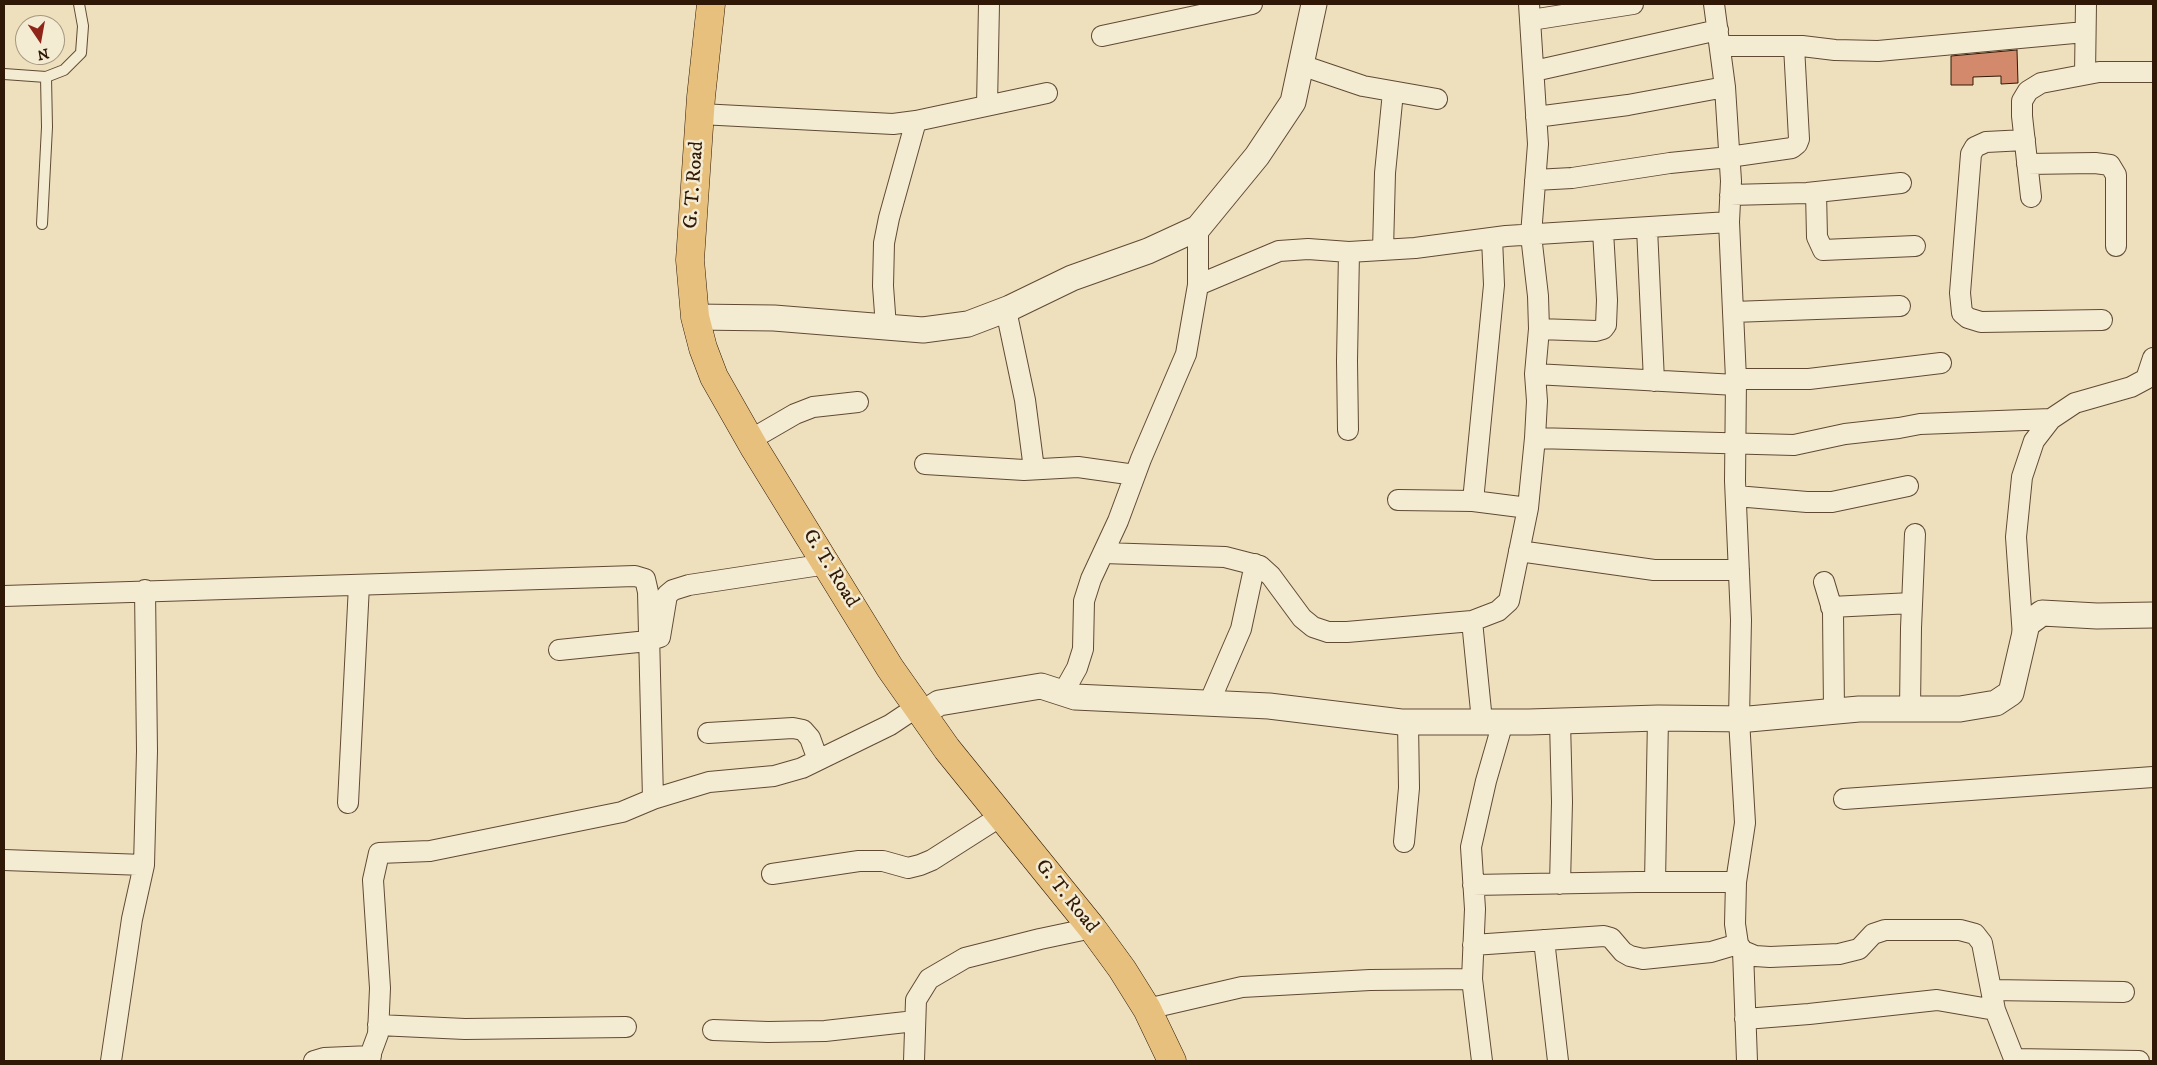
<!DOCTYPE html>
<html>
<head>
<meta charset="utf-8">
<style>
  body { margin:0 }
  #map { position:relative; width:2157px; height:1065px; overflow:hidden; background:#eee0bc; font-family:"IM FELL DW Pica",serif }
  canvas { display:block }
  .frame { position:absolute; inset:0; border:5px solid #301806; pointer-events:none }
  .north { position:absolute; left:15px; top:15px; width:50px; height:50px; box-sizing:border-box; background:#f4ebd3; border:1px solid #a69781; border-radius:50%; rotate:168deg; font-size:14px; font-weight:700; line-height:20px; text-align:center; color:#301806 }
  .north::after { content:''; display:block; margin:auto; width:18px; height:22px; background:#8f2418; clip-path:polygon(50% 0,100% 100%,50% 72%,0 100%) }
</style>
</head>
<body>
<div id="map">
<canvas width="2157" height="1065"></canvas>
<div class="frame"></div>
<div class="north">N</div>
</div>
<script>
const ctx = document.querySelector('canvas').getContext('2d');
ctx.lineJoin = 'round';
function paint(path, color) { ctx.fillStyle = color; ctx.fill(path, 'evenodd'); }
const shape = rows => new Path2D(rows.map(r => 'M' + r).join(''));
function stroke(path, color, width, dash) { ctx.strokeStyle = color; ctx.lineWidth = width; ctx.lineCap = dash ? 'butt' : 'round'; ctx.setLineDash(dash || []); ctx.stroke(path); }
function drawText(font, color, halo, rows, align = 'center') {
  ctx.font = font + ' "IM FELL DW Pica",serif'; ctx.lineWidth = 5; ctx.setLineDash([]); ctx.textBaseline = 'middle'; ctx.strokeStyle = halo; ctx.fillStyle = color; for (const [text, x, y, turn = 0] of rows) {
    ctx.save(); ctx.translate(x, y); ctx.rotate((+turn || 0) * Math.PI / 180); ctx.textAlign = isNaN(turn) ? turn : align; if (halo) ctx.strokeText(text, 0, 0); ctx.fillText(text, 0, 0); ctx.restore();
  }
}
const building = shape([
  [2017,50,2018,83,2001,84,2001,76,1973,77,1973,85,1951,85,1951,56,2017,50]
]);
paint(building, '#d2896c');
stroke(building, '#301806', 1);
const service = shape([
  [4,74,46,77,64,70,81,53,83,26,79,4],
  [42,224,47,127,46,77]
]);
const minor = shape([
  [1714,4,1725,87,1731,181,1729,222,1736,379,1735,481,1741,620,1739,719,1745,823,1736,882,1735,924,1738,944,1743,951,1755,956,1770,957,1839,954,1859,949,1873,934,1885,930,1960,930,1975,934,1982,943,1995,1010,2015,1061],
  [1531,20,1633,4],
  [1102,36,1252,4],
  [1720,46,1802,46,1835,50,1878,51,2085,32],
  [1301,65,1363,86,1437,99],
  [1534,71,1718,30],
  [2085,74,2086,4],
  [987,106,989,4],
  [700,114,893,124,916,121,1047,93],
  [1536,117,1628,105,1725,87],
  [2025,140,1986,142,1975,147,1971,154,1960,293,1962,313,1968,318,1981,322,2102,320],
  [2027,164,2095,163,2110,165,2116,175,2116,246],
  [1535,180,1572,178,1670,163,1729,157,1792,148,1797,144,1799,139,1794,46],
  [1816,192,1817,237,1823,250,1915,246],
  [1730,195,1807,193,1901,183],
  [2031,197,2022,116,2022,101,2028,91,2041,83,2099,72,2153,72],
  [1647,228,1654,381],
  [1383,250,1385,173,1393,92],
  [1198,285,1279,251,1308,249,1349,252,1415,248,1506,236,1729,222],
  [1006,310,1025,400,1034,469],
  [1733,312,1900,306],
  [886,327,883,286,884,243,889,218,916,121],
  [1539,329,1596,331,1603,329,1606,325,1607,300,1603,231],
  [1535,374,1736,385],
  [1736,379,1809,379,1941,363],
  [1348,430,1347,361,1349,252],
  [1535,438,1794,445,1845,434,1899,428,1920,424,2051,419],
  [750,440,795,414,813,407,858,402],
  [925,464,1024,470,1078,467,1135,475],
  [1736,496,1807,502,1832,502,1908,486],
  [1398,500,1473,501,1528,508],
  [1473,501,1494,285,1492,238],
  [1519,551,1654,570,1739,570],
  [1103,553,1225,557,1260,566,1271,576,1302,618,1313,627,1328,632,1347,632,1472,621,1482,721],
  [1824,582,1833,612,1834,711],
  [4,596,635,576,645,579,648,592,653,799],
  [1831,607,1912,603],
  [1472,621,1498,611,1509,601,1528,508,1535,438,1537,401,1535,374,1539,329,1538,296,1531,235,1538,144,1529,4],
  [2023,637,2016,537,2022,477,2034,441,2051,419,2075,403,2131,387,2146,379,2153,358],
  [559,650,648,641,660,637,667,595,673,590,689,585,827,564],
  [1063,693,1077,668,1083,649,1084,601,1091,579,1118,521,1141,459,1186,354,1198,285,1198,228],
  [1209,703,1241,629,1255,564],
  [1910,709,1911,628,1915,534],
  [708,733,793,728,803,730,810,738,818,760],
  [1844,799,2153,777],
  [348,803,359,585],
  [1404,842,1409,788,1408,722],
  [4,860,144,865,132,919,111,1061],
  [144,865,147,751,145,590],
  [772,874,859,861,883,861,908,868,920,865,932,860,1001,816],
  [1655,882,1658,718],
  [1560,884,1562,802,1560,721],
  [1473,885,1637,882,1736,882],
  [1544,940,1558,1061],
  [1473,945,1604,936,1611,938,1623,952,1630,956,1643,959,1711,952,1738,944],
  [1743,951,1747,1061],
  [1991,990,2124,992],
  [1147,1009,1242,987,1370,980,1472,979],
  [1745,1019,1809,1014,1937,1000,1995,1010],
  [378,1025,465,1029,626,1027],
  [713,1030,768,1032,825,1031,915,1021],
  [2014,1059,2139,1061],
  [314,1061,324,1058,371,1056],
  [368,1061,378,1034,380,988,373,880,379,853,430,851,622,812,653,799,709,782,774,776,802,768,890,725,917,707],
  [914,1061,916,1000,929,979,965,958,1040,939,1092,928],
  [1482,1061,1472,979,1475,909,1471,847,1486,781,1503,722]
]);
const tertiary = shape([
  [695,317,774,318,923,330,968,324,1010,308,1072,278,1148,251,1198,228,1257,156,1293,102,1314,4],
  [922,714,939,703,1041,686,1075,697,1269,706,1401,722,1529,722,1658,718,1749,719,1859,709,1960,709,1996,703,2011,693,2027,624,2042,613,2097,616,2153,615]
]);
const primary = shape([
  [711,4,701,97,690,260,695,317,703,348,714,377,755,449,890,668,947,749,1092,928,1122,969,1147,1009,1172,1061]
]);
stroke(service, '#604a34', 12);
stroke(minor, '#604a34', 22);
stroke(tertiary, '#604a34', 27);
stroke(primary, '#301806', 29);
stroke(service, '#f4ebd3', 10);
stroke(minor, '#f4ebd3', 20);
stroke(tertiary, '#f4ebd3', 25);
stroke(primary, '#e7c07e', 28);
drawText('20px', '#301806', '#f4ebd3', [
  ["G. T. Road",695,185,-86],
  ["G. T. Road",830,569,58],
  ["G. T. Road",1066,897,51]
]);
</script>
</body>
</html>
